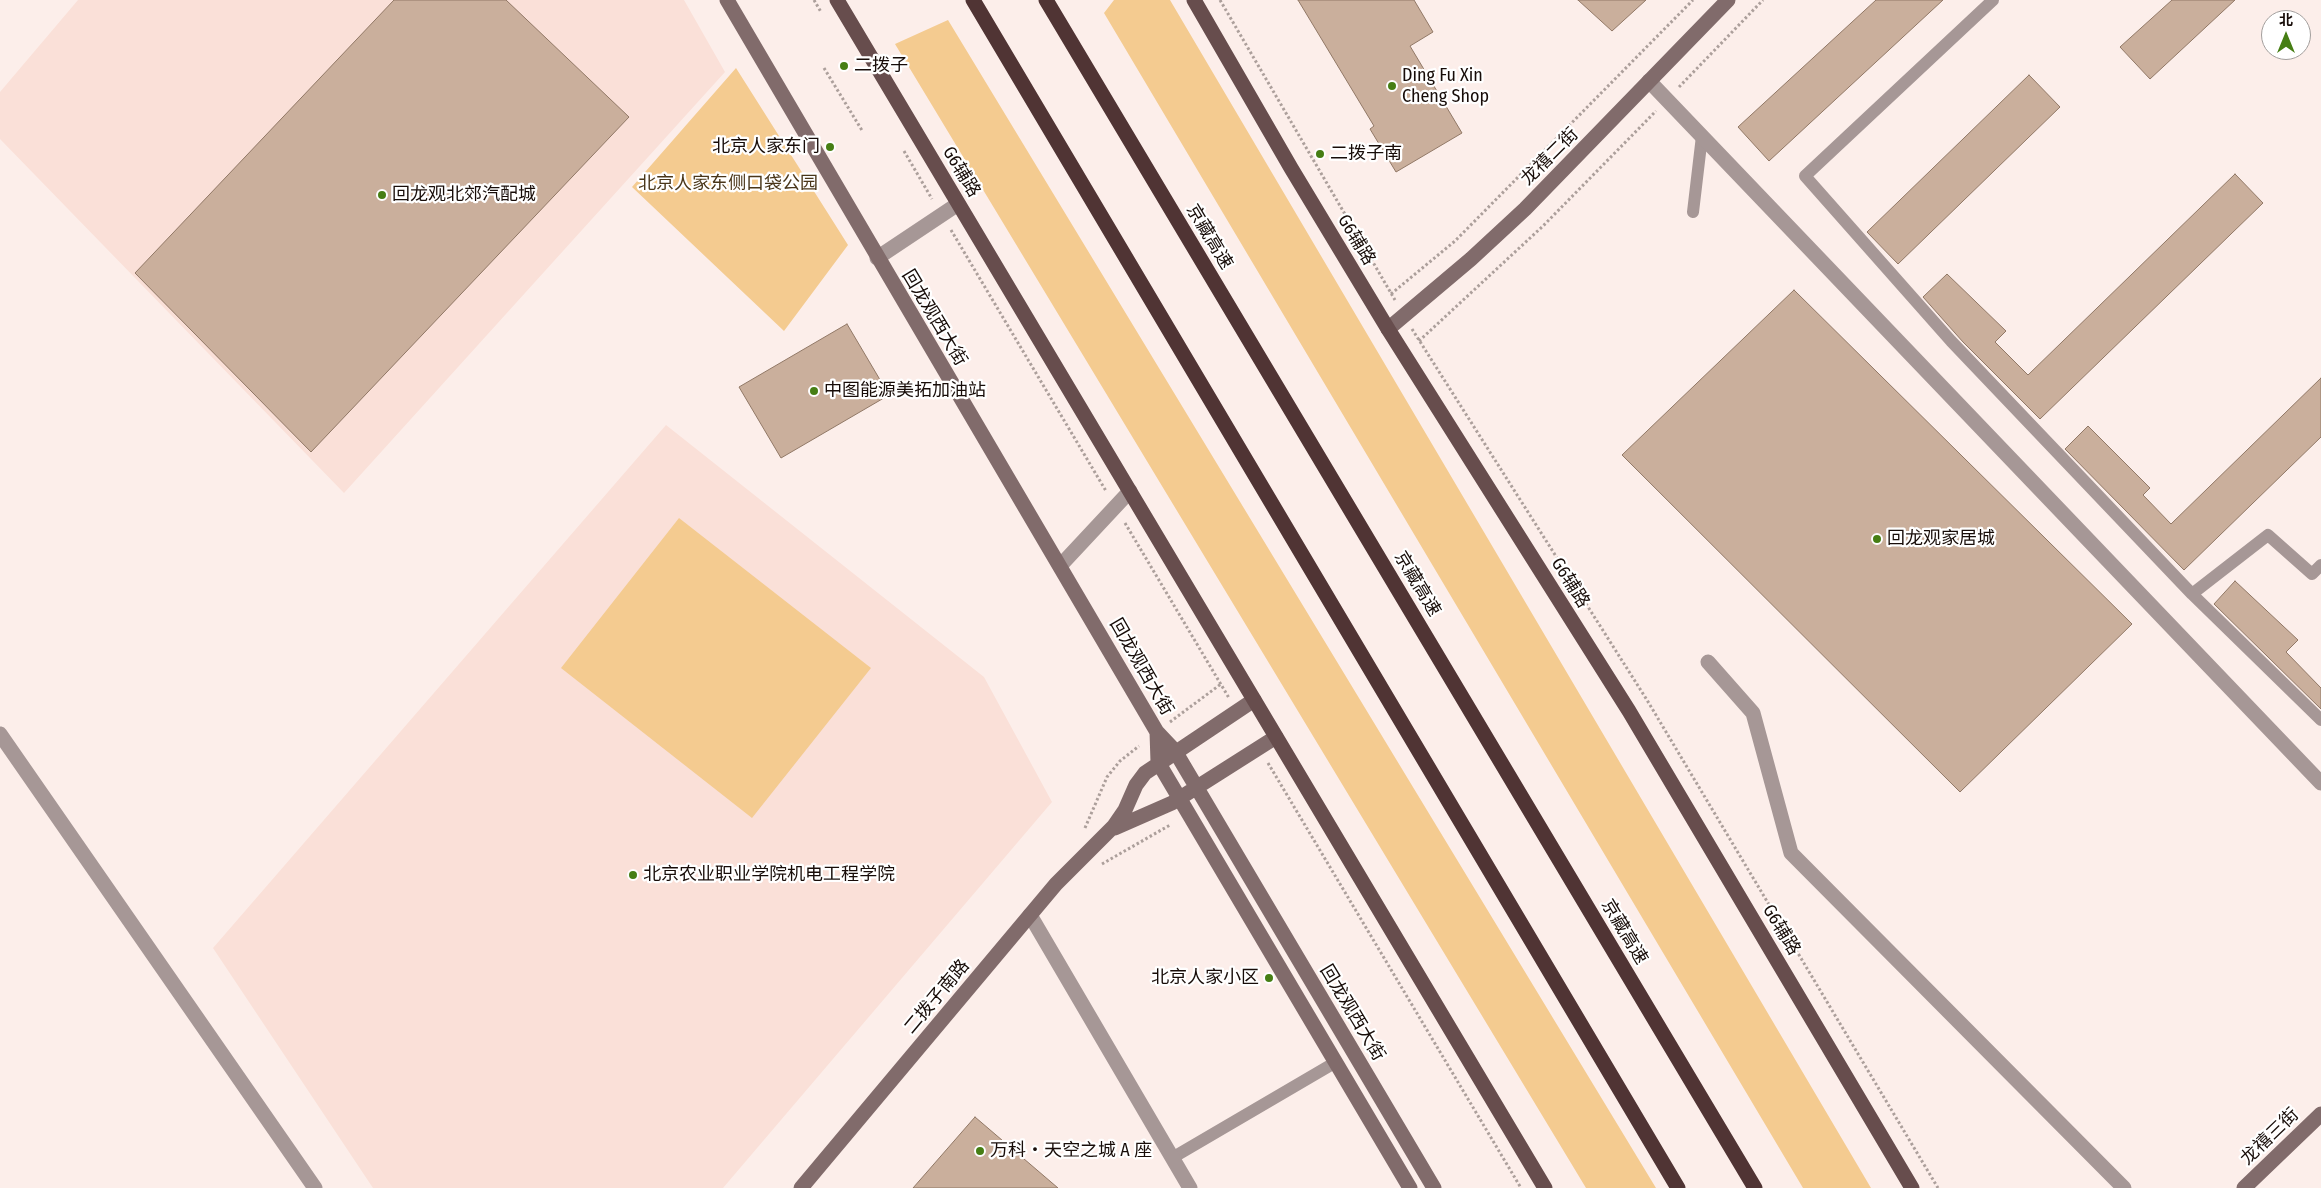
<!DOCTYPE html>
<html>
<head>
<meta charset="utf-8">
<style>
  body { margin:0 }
  #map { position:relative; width:2321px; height:1188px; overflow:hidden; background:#fceeea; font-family:"Fira Sans Condensed","Noto Sans SC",sans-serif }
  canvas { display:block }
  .north { position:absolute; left:2261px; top:10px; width:50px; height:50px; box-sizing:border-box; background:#fff; border:1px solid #a29e9c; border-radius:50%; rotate:0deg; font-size:14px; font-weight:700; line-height:20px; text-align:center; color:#170c08 }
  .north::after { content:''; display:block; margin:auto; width:18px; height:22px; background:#467e14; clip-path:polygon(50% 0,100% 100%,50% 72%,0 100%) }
</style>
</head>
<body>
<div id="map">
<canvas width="2321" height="1188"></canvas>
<div class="north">北</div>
</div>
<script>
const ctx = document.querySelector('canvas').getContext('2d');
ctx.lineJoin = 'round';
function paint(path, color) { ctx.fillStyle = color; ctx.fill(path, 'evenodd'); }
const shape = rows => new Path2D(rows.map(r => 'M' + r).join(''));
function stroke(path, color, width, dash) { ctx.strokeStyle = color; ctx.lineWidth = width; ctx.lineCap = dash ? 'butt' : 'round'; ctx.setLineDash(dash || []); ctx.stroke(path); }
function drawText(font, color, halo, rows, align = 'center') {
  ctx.font = font + ' "Fira Sans Condensed","Noto Sans SC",sans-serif'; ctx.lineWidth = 4.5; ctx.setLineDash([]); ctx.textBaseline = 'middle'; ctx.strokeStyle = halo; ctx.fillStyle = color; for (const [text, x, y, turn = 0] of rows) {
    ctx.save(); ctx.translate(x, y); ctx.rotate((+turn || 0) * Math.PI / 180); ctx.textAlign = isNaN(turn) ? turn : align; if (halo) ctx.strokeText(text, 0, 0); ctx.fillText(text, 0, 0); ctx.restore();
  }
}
paint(shape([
  [78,0,684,0,725,72,344,493,0,139,0,92],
  [666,425,984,677,1052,802,723,1188,373,1188,213,948]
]), '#fae0d8');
paint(shape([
  [1114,0,1170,0,1871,1188,1803,1188,1104,13],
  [948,20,1656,1188,1586,1188,895,44],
  [736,68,848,245,784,331,632,187],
  [679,518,871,668,752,818,561,668]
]), '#f4cb90');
const building = shape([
  [394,0,506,0,629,117,311,452,135,273,394,0],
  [1298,0,1414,0,1433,32,1410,46,1462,133,1396,172,1370,129,1374,126,1298,0],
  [1578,0,1646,0,1612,31,1578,0],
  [1876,0,1943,0,1769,161,1738,127,1876,0],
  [2172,0,2235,0,2150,79,2120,47,2172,0],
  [2029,75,2060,107,1898,264,1867,232,2029,75],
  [2235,174,2263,203,2040,419,1963,342,1923,297,1947,274,2006,331,1995,342,2028,375,2235,174],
  [1794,290,2132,624,1960,792,1622,455,1794,290],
  [847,324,889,395,781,458,739,387,847,324],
  [2321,378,2321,437,2184,570,2065,449,2088,426,2150,488,2143,495,2171,524,2321,378],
  [2235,581,2298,640,2286,652,2321,688,2321,709,2214,604,2235,581],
  [975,1117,1058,1188,913,1188,975,1117]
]);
paint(building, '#caaf9c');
stroke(building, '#917866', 1);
stroke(shape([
  [814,0,821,12],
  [1220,0,1395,300],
  [824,68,863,132],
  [1679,87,1763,0],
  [904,151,932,199],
  [951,230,1106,491],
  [1391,294,1455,241,1693,0],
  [1412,329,1647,700,1938,1188],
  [1419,341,1543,226,1656,111],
  [1125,523,1229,698],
  [1170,722,1221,684],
  [1268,763,1521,1188],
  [1085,828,1107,777,1120,761,1139,746],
  [1102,864,1170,825]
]), '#ac9f9b', 3, [2.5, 2.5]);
stroke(shape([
  [1993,0,1805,176,1951,341,2192,594,2268,535,2312,574,2321,565],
  [1693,212,1702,136],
  [2192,594,2321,720],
  [1172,1158,1336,1062]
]), '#a69796', 12);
stroke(shape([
  [1649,81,2321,783],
  [877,258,958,204],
  [1060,566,1130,491],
  [1708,662,1753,713,1791,853,2124,1188],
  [0,734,315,1188],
  [1030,915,1190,1188]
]), '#a69796', 15);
stroke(shape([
  [727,0,1157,732,1175,751,1434,1188],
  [1388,329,1471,259,1525,209,1728,0],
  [1157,732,1158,762,1410,1188],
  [1115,828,1172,803,1276,737],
  [801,1188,1056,884,1114,826,1125,810,1136,785,1145,773,1254,700],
  [2244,1188,2321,1114]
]), '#816b6b', 15);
stroke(shape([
  [837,0,1545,1188],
  [1194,0,1291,168,1388,329,1629,711,1912,1188]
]), '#674d4d', 15);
stroke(shape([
  [973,0,1678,1188],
  [1046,0,1755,1188]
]), '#503434', 15);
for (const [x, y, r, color] of [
  [844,66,5,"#467e14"],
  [1392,86,5,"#467e14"],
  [830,147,5,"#467e14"],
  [1320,154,5,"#467e14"],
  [382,195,5,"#467e14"],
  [814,391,5,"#467e14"],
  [1877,539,5,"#467e14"],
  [633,875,5,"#467e14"],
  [1269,978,5,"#467e14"],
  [980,1151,5,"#467e14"]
]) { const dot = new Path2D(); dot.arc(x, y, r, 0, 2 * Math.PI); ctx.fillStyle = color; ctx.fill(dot); stroke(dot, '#fff', 2); }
drawText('18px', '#170c08', '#fff', [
  ["二拨子",854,66],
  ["Ding Fu Xin",1402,76],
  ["Cheng Shop",1402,97],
  ["北京人家东门",820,147,"right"],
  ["二拨子南",1330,154],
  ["回龙观北郊汽配城",392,195],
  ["中图能源美拓加油站",824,391],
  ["回龙观家居城",1887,539],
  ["北京农业职业学院机电工程学院",643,875],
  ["北京人家小区",1259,978,"right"],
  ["万科・天空之城 A 座",990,1151]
], 'left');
drawText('18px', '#170c08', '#fff', [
  ["龙禧二街",1550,157,-45],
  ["G6辅路",961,172,59],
  ["京藏高速",1209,237,59],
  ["G6辅路",1356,240,59],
  ["回龙观西大街",934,318,59],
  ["G6辅路",1570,583,58],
  ["京藏高速",1417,584,59],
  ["回龙观西大街",1141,667,60],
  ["G6辅路",1781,930,59],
  ["京藏高速",1624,932,59],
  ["二拨子南路",937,997,-50],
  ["回龙观西大街",1352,1013,59],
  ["龙禧三街",2270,1137,-44]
]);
drawText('18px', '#4a3619', '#fff', [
  ["北京人家东侧口袋公园",728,184]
]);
</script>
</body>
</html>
